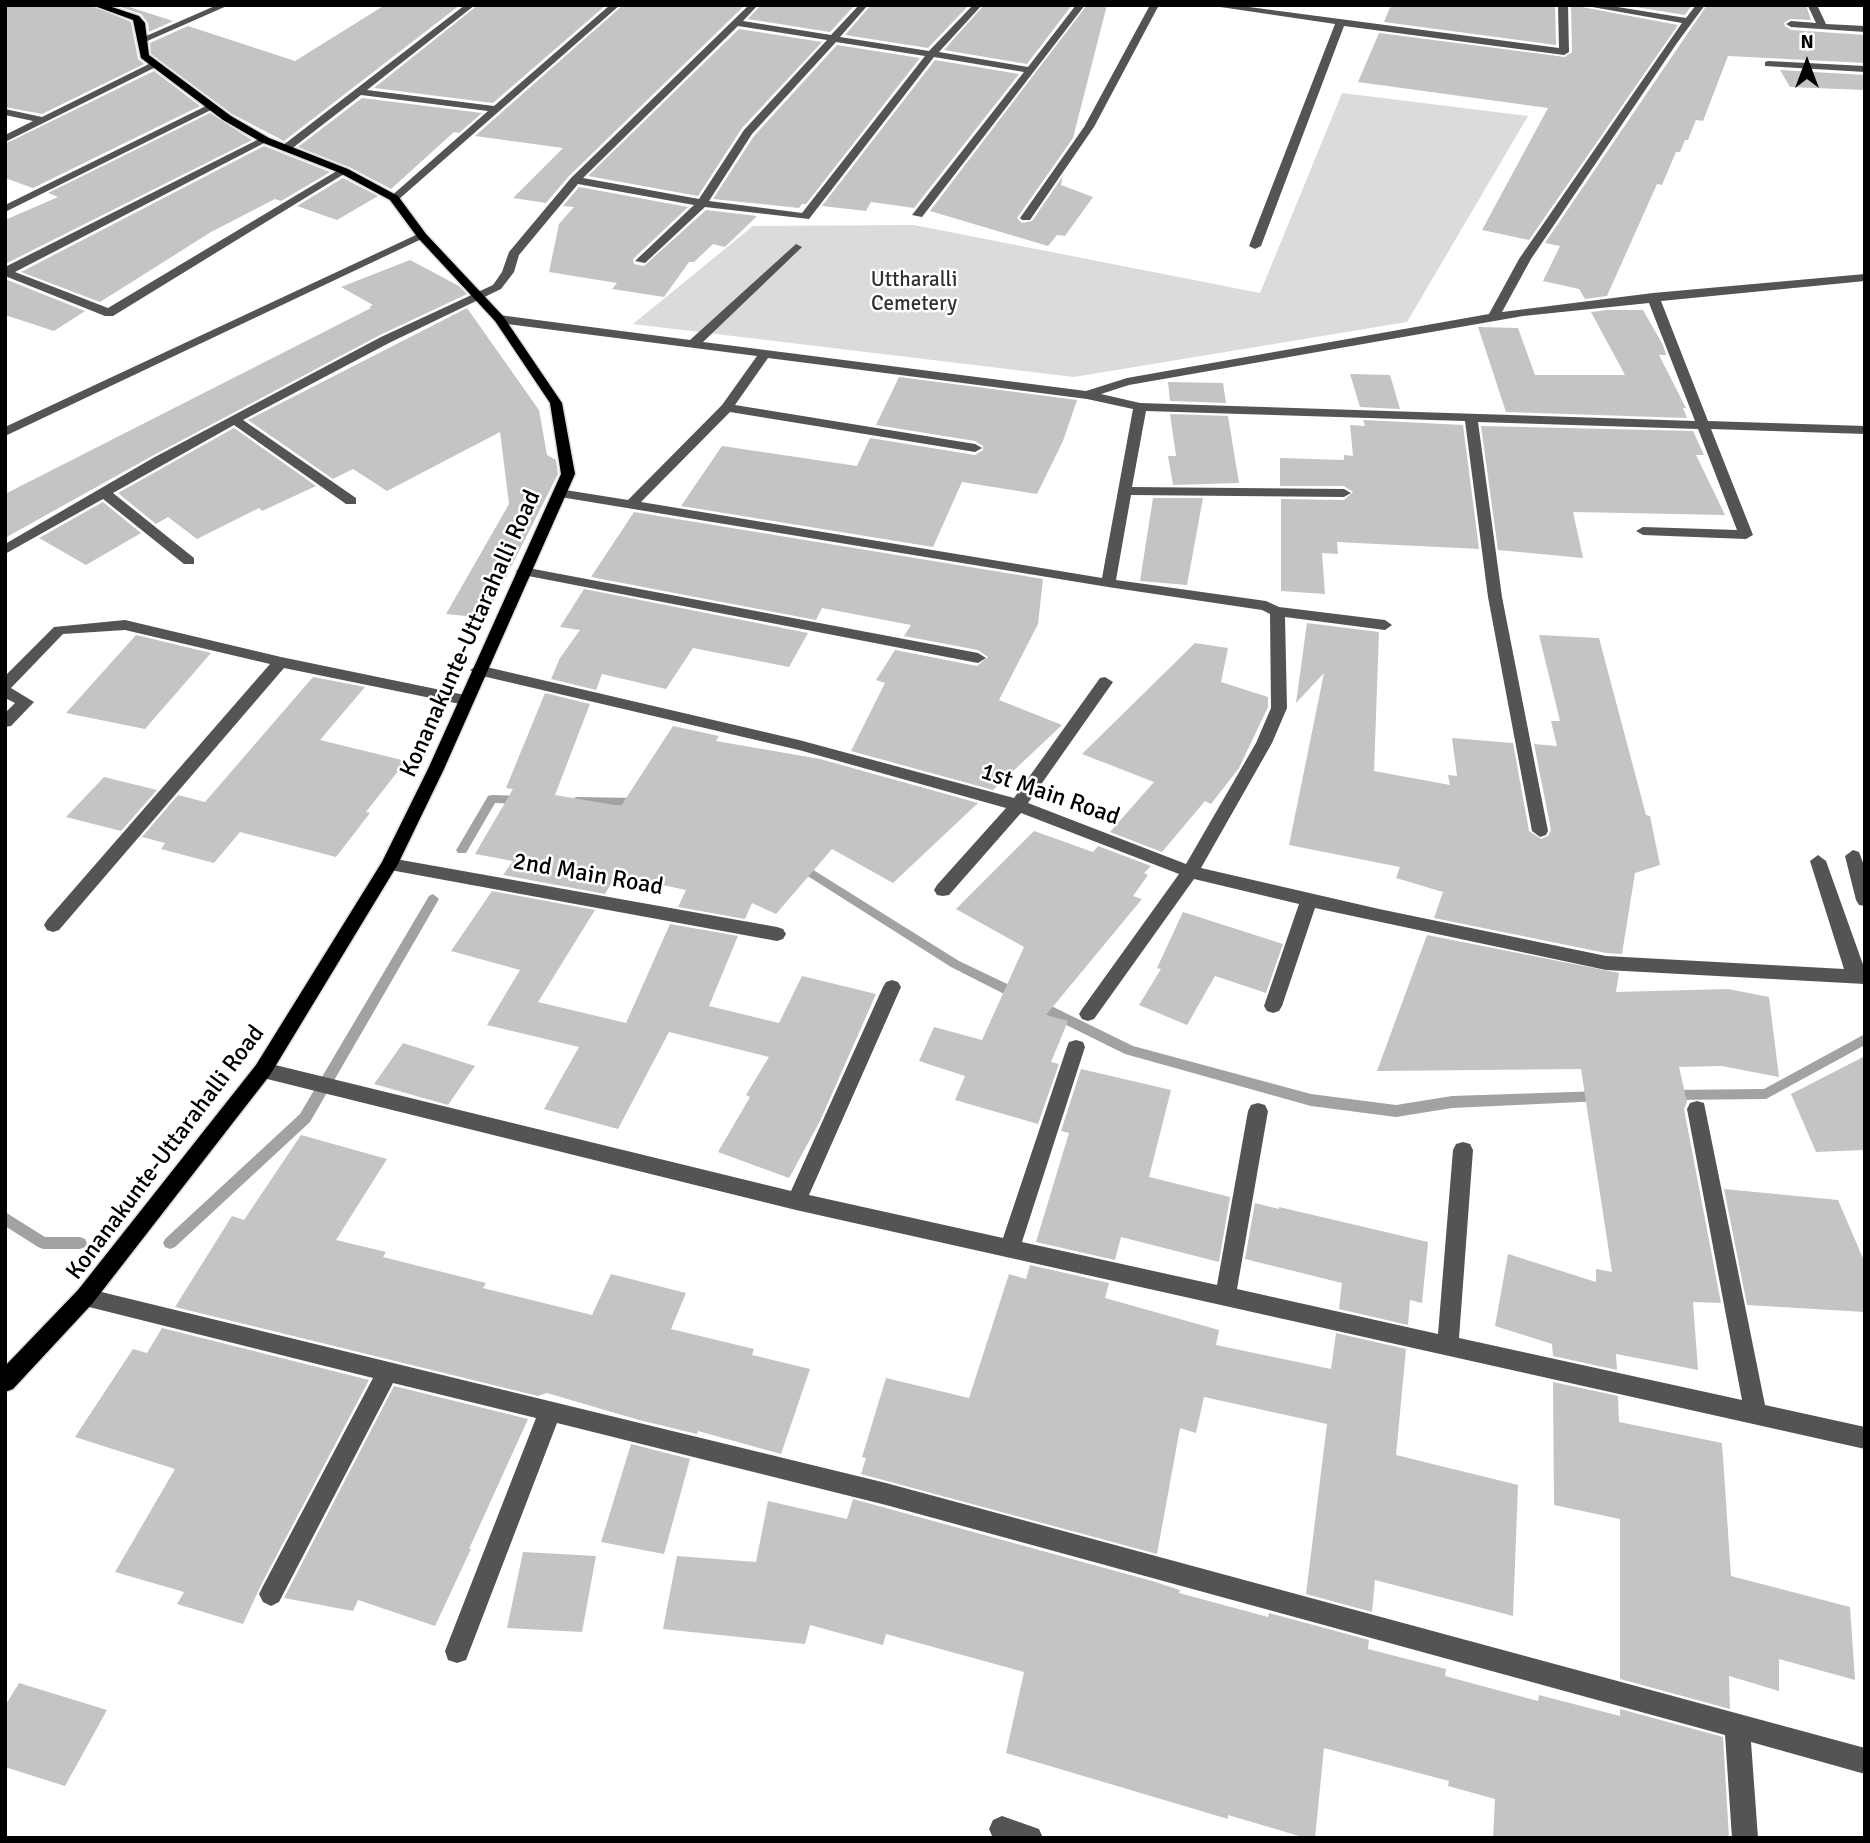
<!DOCTYPE html>
<html>
<head>
<meta charset="utf-8">
<style>
  body { margin:0 }
  #map { position:relative; width:1870px; height:1843px; overflow:hidden; background:#fff; font-family:Signika,sans-serif }
  canvas { display:block }
  .frame { position:absolute; inset:0; border:7px solid #000; pointer-events:none }
  .north { position:absolute; left:1772px; top:28px; width:70px; height:70px; -webkit-text-stroke:5px #fff; paint-order:stroke; rotate:0deg; font-size:19px; font-weight:700; line-height:28px; text-align:center; color:#000 }
  .north::after { content:''; display:block; margin:auto; width:24px; height:32px; background:#000; clip-path:polygon(50% 0,100% 100%,50% 72%,0 100%) }
</style>
</head>
<body>
<div id="map">
<canvas width="1870" height="1843"></canvas>
<div class="frame"></div>
<div class="north">N</div>
</div>
<script>
const ctx = document.querySelector('canvas').getContext('2d');
ctx.lineJoin = 'round';
function paint(path, color) { ctx.fillStyle = color; ctx.fill(path, 'evenodd'); }
const shape = rows => new Path2D(rows.map(r => 'M' + r).join(''));
function stroke(path, color, width, dash) { ctx.strokeStyle = color; ctx.lineWidth = width; ctx.lineCap = dash ? 'butt' : 'round'; ctx.setLineDash(dash || []); ctx.stroke(path); }
function drawText(font, color, halo, rows, align = 'center') {
  ctx.font = font + ' Signika,sans-serif'; ctx.lineWidth = 5; ctx.setLineDash([]); ctx.textBaseline = 'middle'; ctx.strokeStyle = halo; ctx.fillStyle = color; for (const [text, x, y, turn = 0] of rows) {
    ctx.save(); ctx.translate(x, y); ctx.rotate((+turn || 0) * Math.PI / 180); ctx.textAlign = isNaN(turn) ? turn : align; if (halo) ctx.strokeText(text, 0, 0); ctx.fillText(text, 0, 0); ctx.restore();
  }
}
paint(shape([
  [1342,93,1528,116,1407,322,1074,377,633,324,753,226,914,225,1260,293]
]), '#dbdbdb');
paint(shape([
  [492,795,522,796,528,800,522,804,495,803,466,853,458,853,456,850,458,847,488,796,492,795],
  [576,797,638,798,644,802,638,806,576,805,570,801,576,797],
  [799,861,959,961,1022,991,1024,995,1022,999,1014,999,951,967,795,868,793,865,795,862,799,861],
  [433,894,439,899,310,1122,175,1247,170,1249,165,1247,163,1243,165,1239,300,1114,429,896,433,894],
  [1037,999,1133,1046,1311,1094,1396,1105,1452,1096,1602,1091,1607,1092,1609,1096,1607,1100,1602,1101,1452,1108,1396,1117,1311,1106,1125,1054,1032,1008,1031,1004,1032,1000,1037,999],
  [1865,1034,1865,1045,1766,1099,1669,1100,1664,1099,1662,1095,1664,1091,1669,1090,1764,1089,1865,1034],
  [5,1212,45,1237,80,1237,85,1239,87,1243,85,1247,80,1249,43,1249,38,1247,5,1226,5,1212]
]), '#a2a2a2');
paint(shape([
  [5,5,90,5,131,22,138,59,144,64,42,114,5,107],
  [115,5,123,5,173,21,149,32,148,23,141,14],
  [385,5,460,5,284,141,232,114,151,54,150,43,188,26,295,61],
  [478,5,606,5,493,103,374,88],
  [623,5,745,5,569,176,546,203,513,198,563,148,475,136],
  [761,5,855,5,830,32,748,19],
  [871,5,969,5,928,48,845,35],
  [984,5,1072,5,1027,64,944,50],
  [1087,5,1107,5,1073,138,1017,218,1022,223,1032,221,1063,176,1061,185,1093,197,1065,236,1057,235,1048,246,930,211],
  [1391,5,1555,5,1556,45,1384,22],
  [1571,5,1678,25,1529,240,1482,230,1548,108,1358,82,1379,33,1565,57,1572,52],
  [1623,5,1692,5,1685,15],
  [1707,5,1806,5,1811,20,1790,19,1784,23,1785,26,1791,30,1865,35,1865,63,1728,56,1703,121,1696,120,1688,140,1685,140,1680,152,1676,152,1662,185,1657,184,1607,296,1585,299,1579,289,1543,281,1560,246,1545,243],
  [739,29,822,42,742,128,698,196,588,176],
  [837,45,920,58,806,204,802,204,799,208,713,199,754,136],
  [935,60,1019,74,914,208,871,202,866,211,822,206],
  [1780,70,1865,75,1865,90,1790,87],
  [154,71,200,106,33,188,5,178,5,144],
  [362,98,482,113,459,133,454,132,391,189,349,167,298,147],
  [210,113,252,140,5,264,5,220,58,197,48,193],
  [264,146,330,172,281,201,275,199,211,232,100,302,21,272],
  [343,178,378,196,337,220,297,206],
  [579,187,688,207,633,259,634,264,644,266,706,210,757,216,725,247,713,244,694,262,689,262,664,297,612,289,617,283,549,272,559,224,574,207,563,206],
  [410,260,459,286,467,294,380,335,152,456,5,538,5,494,371,308,369,307,373,305,341,287],
  [5,279,85,311,54,331,5,315],
  [467,308,539,410,547,455,556,460,558,474,485,618,446,614,509,504,500,432,387,491,353,469,333,479,248,420],
  [1607,310,1643,310,1663,345,1666,355,1659,355,1686,408,1683,408,1687,418,1506,412,1478,327,1518,328,1535,375,1625,375,1591,312],
  [1350,374,1390,375,1400,409,1360,407],
  [899,377,1077,400,1063,441,1037,494,962,482,933,547,681,506,722,446,857,466,870,438,975,455,983,450,983,446,975,441,876,425],
  [1168,382,1223,383,1226,403,1170,401],
  [1170,414,1228,416,1239,483,1173,485,1168,456,1176,456],
  [1363,420,1463,425,1479,549,1337,542,1338,554,1322,553,1325,594,1281,591,1281,499,1344,500,1353,492,1344,486,1280,486,1280,458,1344,460,1344,455,1353,456,1350,425,1365,426],
  [1481,426,1693,431,1704,455,1696,455,1725,515,1573,512,1583,558,1498,550],
  [234,428,316,486,262,511,259,508,197,539,168,517,156,524,118,493],
  [1153,498,1203,498,1187,585,1140,581],
  [103,502,141,533,86,565,39,538],
  [634,512,1043,579,1038,624,999,700,1062,725,993,790,851,751,885,683,876,680,895,650,977,666,988,657,978,650,904,636,911,625,822,608,816,620,591,577],
  [584,589,808,633,789,667,693,648,666,689,602,674,596,690,551,679,560,658,580,630,560,627],
  [1307,623,1379,632,1374,771,1450,785,1448,775,1457,776,1452,738,1513,743,1529,831,1541,839,1548,836,1551,830,1534,744,1557,746,1551,721,1560,721,1539,635,1599,638,1646,815,1650,816,1660,865,1635,873,1622,954,1606,953,1434,918,1443,892,1396,878,1400,867,1289,845,1324,673,1296,703],
  [136,635,211,653,145,729,66,713],
  [1195,643,1228,648,1221,682,1268,697,1268,707,1239,768,1211,804,1205,801,1162,852,1110,832,1154,782,1082,754],
  [313,677,365,687,320,740,406,761,366,812,370,813,336,857,240,832,214,863,161,849,165,843,142,837,178,795,205,802],
  [545,693,590,704,555,795,621,806,673,726,719,736,716,741,820,759,978,803,893,883,832,849,776,914,752,903,745,919,678,907,686,890,616,875,605,894,503,875,513,861,475,854,513,789,506,788],
  [104,777,157,790,121,831,66,817],
  [1034,831,1093,852,1098,846,1151,866,1144,873,1148,875,1133,896,1142,899,1046,1015,1068,1021,1051,1062,1059,1064,1038,1124,955,1100,965,1076,919,1061,934,1027,982,1040,1024,947,956,909],
  [492,891,595,910,538,1002,626,1023,670,924,738,936,709,1006,779,1023,802,976,876,994,820,1121,789,1178,718,1152,750,1097,746,1095,769,1057,669,1032,618,1129,544,1109,579,1047,487,1025,520,970,451,951],
  [1183,912,1283,944,1266,993,1215,976,1187,1025,1139,1005,1161,969,1157,968],
  [1427,935,1619,973,1616,992,1728,989,1769,997,1779,1077,1722,1066,1679,1067,1687,1102,1684,1109,1721,1303,1693,1302,1698,1370,1616,1354,1617,1370,1553,1356,1552,1344,1495,1326,1508,1254,1596,1282,1596,1269,1612,1272,1581,1069,1377,1071],
  [403,1043,475,1066,448,1105,374,1084],
  [1865,1056,1865,1150,1816,1152,1791,1094],
  [1081,1069,1171,1090,1149,1177,1230,1197,1219,1262,1121,1237,1115,1260,1036,1242,1069,1133,1061,1131],
  [301,1135,387,1159,336,1240,386,1252,383,1257,486,1283,483,1288,592,1315,611,1274,686,1293,671,1329,754,1349,752,1355,810,1369,781,1454,698,1431,697,1434,639,1420,547,1393,538,1396,175,1307,232,1216,244,1220],
  [1724,1189,1838,1200,1865,1263,1865,1312,1747,1305],
  [1255,1203,1279,1209,1279,1207,1428,1242,1422,1303,1410,1300,1408,1325,1339,1309,1342,1283,1245,1259],
  [1030,1265,1109,1283,1105,1298,1219,1330,1216,1345,1331,1369,1336,1333,1406,1349,1396,1455,1518,1485,1513,1616,1375,1580,1372,1612,1306,1594,1327,1424,1204,1397,1196,1433,1180,1428,1157,1554,861,1474,866,1458,862,1457,886,1378,969,1398,1009,1274,1026,1279],
  [162,1328,369,1380,261,1585,243,1624,177,1604,184,1592,115,1572,175,1469,75,1437,133,1349,147,1353],
  [1553,1382,1618,1396,1619,1422,1722,1443,1731,1576,1850,1607,1855,1680,1779,1659,1779,1691,1729,1676,1730,1709,1620,1679,1620,1519,1554,1505],
  [394,1386,528,1419,469,1549,471,1549,435,1626,358,1600,353,1611,284,1598],
  [631,1444,690,1459,664,1554,601,1542],
  [853,1499,1152,1581,1180,1590,1179,1593,1268,1617,1269,1613,1369,1640,1368,1649,1446,1669,1445,1676,1538,1701,1539,1695,1620,1716,1620,1709,1723,1737,1729,1838,1493,1838,1495,1799,1448,1786,1449,1781,1324,1748,1315,1838,1306,1838,1228,1815,1228,1819,1006,1753,1024,1672,886,1634,883,1645,810,1625,805,1644,663,1629,677,1556,756,1562,768,1501,847,1519],
  [523,1552,596,1556,582,1632,507,1628],
  [19,1683,107,1710,65,1786,5,1767,5,1706]
]), '#c4c4c4');
const major = shape([
  [92,5,106,5,139,16,145,23,149,55,231,116,269,138,348,169,398,196,426,234,503,316,562,403,575,474,444,769,398,864,270,1075,92,1304,13,1389,5,1392,5,1366,78,1290,256,1065,382,862,428,769,561,474,550,403,495,321,418,238,390,200,340,173,261,142,223,120,141,58,133,20,92,5]
]);
stroke(major, '#dbdbdb', 3);
paint(shape([
  [217,5,229,5,145,42,137,40,217,5],
  [465,5,475,5,367,90,494,106,610,5,620,5,398,200,389,198,488,111,361,95,290,150,282,150,282,146,465,5],
  [749,5,758,5,743,21,831,35,859,5,868,5,840,37,929,51,973,5,982,5,939,52,1028,67,1076,5,1085,5,922,217,912,215,1024,72,934,57,809,219,705,207,645,263,635,261,694,205,578,184,519,255,514,272,501,289,389,343,243,420,356,498,356,504,346,504,234,425,113,493,194,558,194,564,184,564,103,499,5,554,5,544,153,458,381,337,493,285,502,272,509,252,571,178,749,5],
  [738,26,827,40,744,130,699,199,583,178,738,26],
  [836,42,925,56,802,213,709,201,752,134,836,42],
  [1150,5,1159,5,1094,127,1030,220,1022,220,1020,218,1084,127,1150,5],
  [1207,5,1234,5,1559,48,1558,5,1568,5,1569,52,1564,55,1344,26,1261,246,1255,249,1249,246,1335,24,1207,5],
  [1581,5,1605,5,1686,18,1696,5,1705,5,1677,43,1531,259,1502,312,1653,293,1865,274,1865,281,1661,301,1708,421,1865,426,1865,434,1711,429,1753,535,1746,539,1643,535,1636,531,1643,527,1737,530,1698,429,1478,422,1502,597,1548,831,1546,835,1540,837,1532,831,1488,597,1465,421,1146,411,1132,487,1344,489,1351,493,1344,497,1131,495,1116,580,1266,601,1279,607,1385,620,1392,625,1385,630,1285,617,1287,708,1272,743,1201,868,1379,909,1606,956,1844,969,1810,861,1818,855,1826,861,1865,970,1865,984,1606,970,1315,908,1282,1006,1279,1011,1273,1013,1267,1011,1264,1006,1299,904,1194,879,1094,1019,1088,1021,1082,1019,1079,1014,1082,1009,1179,874,1021,813,949,895,943,896,937,895,934,890,937,885,1006,808,799,750,478,675,470,670,478,665,799,740,1014,798,1100,678,1105,677,1113,682,1028,803,1186,864,1256,743,1271,708,1270,614,1262,610,1108,587,554,496,554,490,559,489,628,500,722,405,757,356,499,323,493,319,499,315,690,340,796,244,802,247,800,249,703,342,1086,391,1127,378,1489,314,1519,259,1682,23,1581,5],
  [1649,303,1695,421,1140,403,1101,394,1129,385,1523,316,1649,303],
  [768,358,1087,399,1133,409,1102,578,641,502,730,412,975,452,982,448,975,444,735,405,768,358],
  [1817,5,1826,24,1865,26,1865,32,1791,27,1786,24,1791,21,1816,23,1808,6,1817,5],
  [1768,61,1865,66,1865,72,1765,66,1765,62,1768,61],
  [153,62,158,65,156,67,5,142,5,135,33,121,5,115,5,109,42,117,153,62],
  [208,105,217,107,5,212,5,205,208,105],
  [261,138,270,140,15,272,108,308,340,169,349,171,113,316,105,316,5,276,5,267,261,138],
  [418,234,428,236,5,436,5,427,418,234],
  [523,567,978,653,986,658,978,663,518,574,516,571,523,567],
  [125,620,281,657,465,695,473,700,465,705,284,668,59,930,53,932,47,930,44,925,47,920,270,664,125,630,63,634,11,688,34,702,11,726,5,727,5,713,15,703,5,698,5,676,54,627,125,620],
  [1853,850,1859,852,1865,868,1865,906,1859,905,1856,900,1845,856,1853,850],
  [390,858,777,927,783,929,786,934,783,939,777,941,390,870,382,864,390,858],
  [892,980,898,982,901,987,809,1195,1003,1238,1067,1047,1069,1042,1076,1040,1083,1042,1085,1047,1022,1242,1217,1285,1248,1111,1251,1105,1258,1103,1265,1105,1268,1111,1237,1289,1438,1334,1453,1150,1456,1144,1463,1142,1470,1144,1473,1150,1459,1338,1742,1400,1687,1109,1690,1103,1697,1101,1704,1103,1765,1405,1865,1427,1865,1449,796,1210,263,1078,256,1075,254,1070,256,1065,263,1062,791,1191,883,987,886,982,892,980],
  [85,1288,886,1483,1865,1748,1865,1774,1751,1742,1758,1838,1732,1838,1725,1735,886,1505,557,1423,466,1660,457,1663,448,1660,445,1651,536,1418,393,1383,279,1602,271,1606,263,1602,259,1594,263,1586,373,1378,85,1306,78,1304,75,1297,78,1290,85,1288],
  [1002,1816,1039,1829,1043,1838,993,1838,989,1829,993,1820,1002,1816]
]), '#545454');
paint(major, '#000');
drawText('21px', '#323232', '#fff', [
  ["Uttharalli",914,280],
  ["Cemetery",914,304]
]);
drawText('24px', '#000', '#fff', [
  ["Konanakunte-Uttarahalli Road",471,634,-66],
  ["1st Main Road",1050,795,19],
  ["2nd Main Road",588,875,10],
  ["Konanakunte-Uttarahalli Road",166,1153,-53]
]);
</script>
</body>
</html>
